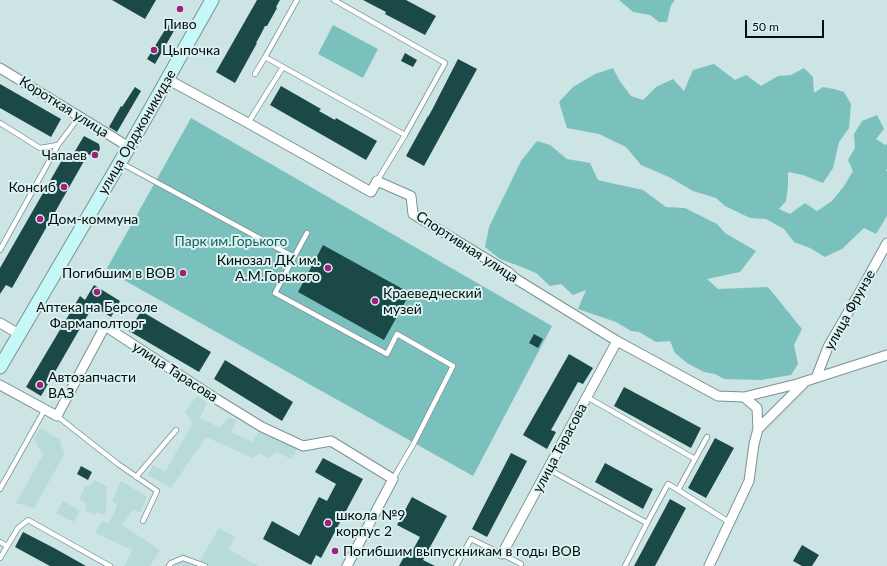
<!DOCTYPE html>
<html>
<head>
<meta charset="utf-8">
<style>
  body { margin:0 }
  #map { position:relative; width:887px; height:566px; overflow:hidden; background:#cce4e3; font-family:Lato,sans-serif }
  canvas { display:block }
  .scale { position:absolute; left:745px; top:20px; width:79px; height:18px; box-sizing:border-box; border:2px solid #060d0d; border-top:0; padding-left:5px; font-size:12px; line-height:14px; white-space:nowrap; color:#060d0d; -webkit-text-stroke:3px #d9f1f0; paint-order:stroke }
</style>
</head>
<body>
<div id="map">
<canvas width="887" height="566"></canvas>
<div class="scale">50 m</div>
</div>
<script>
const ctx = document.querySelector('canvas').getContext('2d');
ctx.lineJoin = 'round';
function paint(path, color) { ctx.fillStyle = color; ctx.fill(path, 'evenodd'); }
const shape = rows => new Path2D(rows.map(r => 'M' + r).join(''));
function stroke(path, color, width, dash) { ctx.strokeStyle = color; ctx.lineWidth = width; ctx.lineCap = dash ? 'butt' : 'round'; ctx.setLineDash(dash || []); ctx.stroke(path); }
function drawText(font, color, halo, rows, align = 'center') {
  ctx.font = font + ' Lato,sans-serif'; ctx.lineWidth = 4; ctx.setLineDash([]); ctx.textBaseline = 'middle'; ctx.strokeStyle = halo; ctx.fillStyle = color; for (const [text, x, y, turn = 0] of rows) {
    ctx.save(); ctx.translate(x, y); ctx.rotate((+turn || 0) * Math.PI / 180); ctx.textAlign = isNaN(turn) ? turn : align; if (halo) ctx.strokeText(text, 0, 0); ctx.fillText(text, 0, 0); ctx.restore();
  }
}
paint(shape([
  [197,396,207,402,200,418,220,428,229,417,237,420,231,432,252,442,262,427,298,448,291,459,276,452,269,458,259,453,253,458,206,437,171,488,148,475,153,465,165,472,193,423,185,412],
  [40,428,60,440,61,446,65,453,34,508,16,503,44,453,40,450,34,439],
  [95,480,107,487,106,510,102,515,98,512,94,515,85,510,87,505,79,499,85,487,90,486],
  [121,481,147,497,140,512,133,510,122,525,160,550,150,566,124,566,132,550,95,533,102,521,109,523,117,506,112,500],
  [63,501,80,511,73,522,56,513],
  [219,528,235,537,229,549,258,566,175,566,182,553,199,562]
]), '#b8dad9');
paint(shape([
  [619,0,675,0,671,5,667,22,659,22,650,15,633,12],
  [333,25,378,49,363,78,318,54],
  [714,64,735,80,746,75,761,86,778,76,791,75,804,68,813,77,814,93,823,87,834,89,844,92,851,104,849,128,839,142,833,168,823,183,803,175,788,172,788,186,786,201,779,209,790,214,805,203,817,211,832,201,844,186,853,171,848,160,855,148,854,134,862,121,877,115,884,129,876,139,885,145,887,144,887,169,886,170,887,172,887,216,876,234,864,228,842,249,825,257,810,248,794,242,784,229,766,219,750,218,725,206,716,198,693,191,669,177,641,165,626,147,599,134,567,128,559,102,573,87,595,74,613,68,619,80,631,96,643,100,656,87,673,79,684,91,693,70],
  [191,118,552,326,473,476,106,270],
  [537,141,550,145,567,159,590,163,598,180,615,184,643,190,666,207,685,208,717,224,725,233,756,251,740,272,707,279,718,289,768,287,802,329,794,345,798,364,791,375,761,380,724,379,715,374,704,372,687,363,675,353,670,341,656,342,639,332,631,331,616,322,578,309,586,290,573,295,561,284,550,286,536,273,519,266,500,259,485,247,489,227,521,161]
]), '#7ac1be');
paint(shape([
  [112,0,156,0,145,19],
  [257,0,280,0,276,7,277,8,267,26,265,26,261,34,256,43,257,43,235,83,216,72],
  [363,0,406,0,436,16,425,35,385,14,386,12],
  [168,25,175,29,155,64,147,59],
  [405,53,417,60,413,67,401,61],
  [458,59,477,69,424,166,406,156,428,116,428,117,433,108,437,100],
  [0,84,61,119,51,137,0,108],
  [281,86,321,109,319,111,335,120,336,118,377,141,366,160,270,105],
  [135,87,141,91,117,132,109,127,121,106,122,107],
  [84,136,99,144,100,149,95,158,88,154,12,288,6,285,0,294,0,268,66,153,72,156],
  [323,245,410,293,384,340,298,292],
  [94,285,120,301,111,317,93,306,41,396,26,387,80,296,85,300],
  [141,311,211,352,199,372,129,331],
  [534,334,543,339,538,348,529,343],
  [569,354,593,368,583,384,578,382,551,430,556,432,547,449,523,435],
  [225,360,293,402,282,421,214,379],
  [624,387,701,428,691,448,614,406],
  [715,438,734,448,706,498,688,488],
  [511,453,527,461,487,537,472,529],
  [323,458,363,479,321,558,316,555,311,565,263,539,272,521,299,536,319,497,327,501,336,484,315,472],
  [605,463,653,489,643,509,595,482],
  [81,466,92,472,88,480,77,474],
  [412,497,447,516,423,560,435,566,399,566,406,553,410,555,420,537,397,525],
  [670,499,686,508,655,566,634,566],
  [23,532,54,548,86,566,50,566,26,553,15,547],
  [802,545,819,555,812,566,802,566,793,561]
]), '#1b4947');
const lane = shape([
  [334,0,445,63,405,135,377,181],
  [283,67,405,135],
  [255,74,265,57],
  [0,123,40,148,58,145,79,117],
  [248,123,283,67,265,57,297,0],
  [121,163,294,257,275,293,387,354,397,334,453,366,414,443,393,479],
  [0,250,58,145],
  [294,257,307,233],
  [587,397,695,459,707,437],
  [57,416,118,464,157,491,143,521],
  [695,459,678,490,729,522],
  [548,469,647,523,668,484,678,490],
  [136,477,176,430],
  [0,489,45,409],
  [0,542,7,546],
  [0,558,18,528,28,520,110,566],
  [169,566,171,563,183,558,205,566],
  [456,566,471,539,502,554,521,564],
  [625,566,647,523]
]);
const street = shape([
  [0,68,129,147],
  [167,79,248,123,371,192,377,181,411,196,413,214,508,272,516,279,617,341,718,396,744,397,797,384,887,355],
  [0,323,19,334],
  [816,378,828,347,861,290,887,243],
  [0,385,57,416,105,326,218,400,262,427,303,446,331,441,393,479,347,566],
  [758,429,804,383],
  [502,554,617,341],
  [709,566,749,481,754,444,758,429,757,408,744,397]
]);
const secondary = shape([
  [0,367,129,147,212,0]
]);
stroke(lane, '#7b9291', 6);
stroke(street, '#7b9291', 11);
stroke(secondary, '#7b9291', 15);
stroke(lane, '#fff', 4.5);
stroke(street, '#fff', 9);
stroke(secondary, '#c5f9f8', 13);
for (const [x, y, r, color] of [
  [180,9,4,"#9c2178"],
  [154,50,4,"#9c2178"],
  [95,155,4,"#9c2178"],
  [64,187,4,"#9c2178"],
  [40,219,4,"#9c2178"],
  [328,268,4,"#9c2178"],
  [183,273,4,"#9c2178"],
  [97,292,4,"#9c2178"],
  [375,301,4,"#9c2178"],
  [40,385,4,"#9c2178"],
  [328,523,4,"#9c2178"],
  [335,551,4,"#9c2178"]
]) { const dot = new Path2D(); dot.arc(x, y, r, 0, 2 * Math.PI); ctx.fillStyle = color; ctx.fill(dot); stroke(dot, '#d9f1f0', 1.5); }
drawText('14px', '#060d0d', '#d9f1f0', [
  ["Пиво",180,24,"center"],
  ["Цыпочка",162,50],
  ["Чапаев",87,155,"right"],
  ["Консиб",56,187,"right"],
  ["Дом-коммуна",48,219],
  ["Кинозал ДК им.",320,260,"right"],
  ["А.М.Горького",320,276,"right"],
  ["Погибшим в ВОВ",175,273,"right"],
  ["Краеведческий",383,293],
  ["музей",383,309],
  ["Аптека на Берсоле",97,307,"center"],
  ["Фармаполторг",97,323,"center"],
  ["Автозапчасти",48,377],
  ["ВАЗ",48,393],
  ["школа №9",336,515],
  ["корпус 2",336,531],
  ["Погибшим выпускникам в годы ВОВ",343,551]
], 'left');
drawText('14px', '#060d0d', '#d9f1f0', [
  ["Короткая улица",64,107,32],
  ["улица Орджоникидзе",137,132,-60],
  ["Спортивная улица",467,247,33],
  ["улица Фрунзе",850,310,-61],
  ["улица Тарасова",175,372,33],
  ["улица Тарасова",560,448,-62]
]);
drawText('14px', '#18605e', '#d9f1f0', [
  ["Парк им.Горького",231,241]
]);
</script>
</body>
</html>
